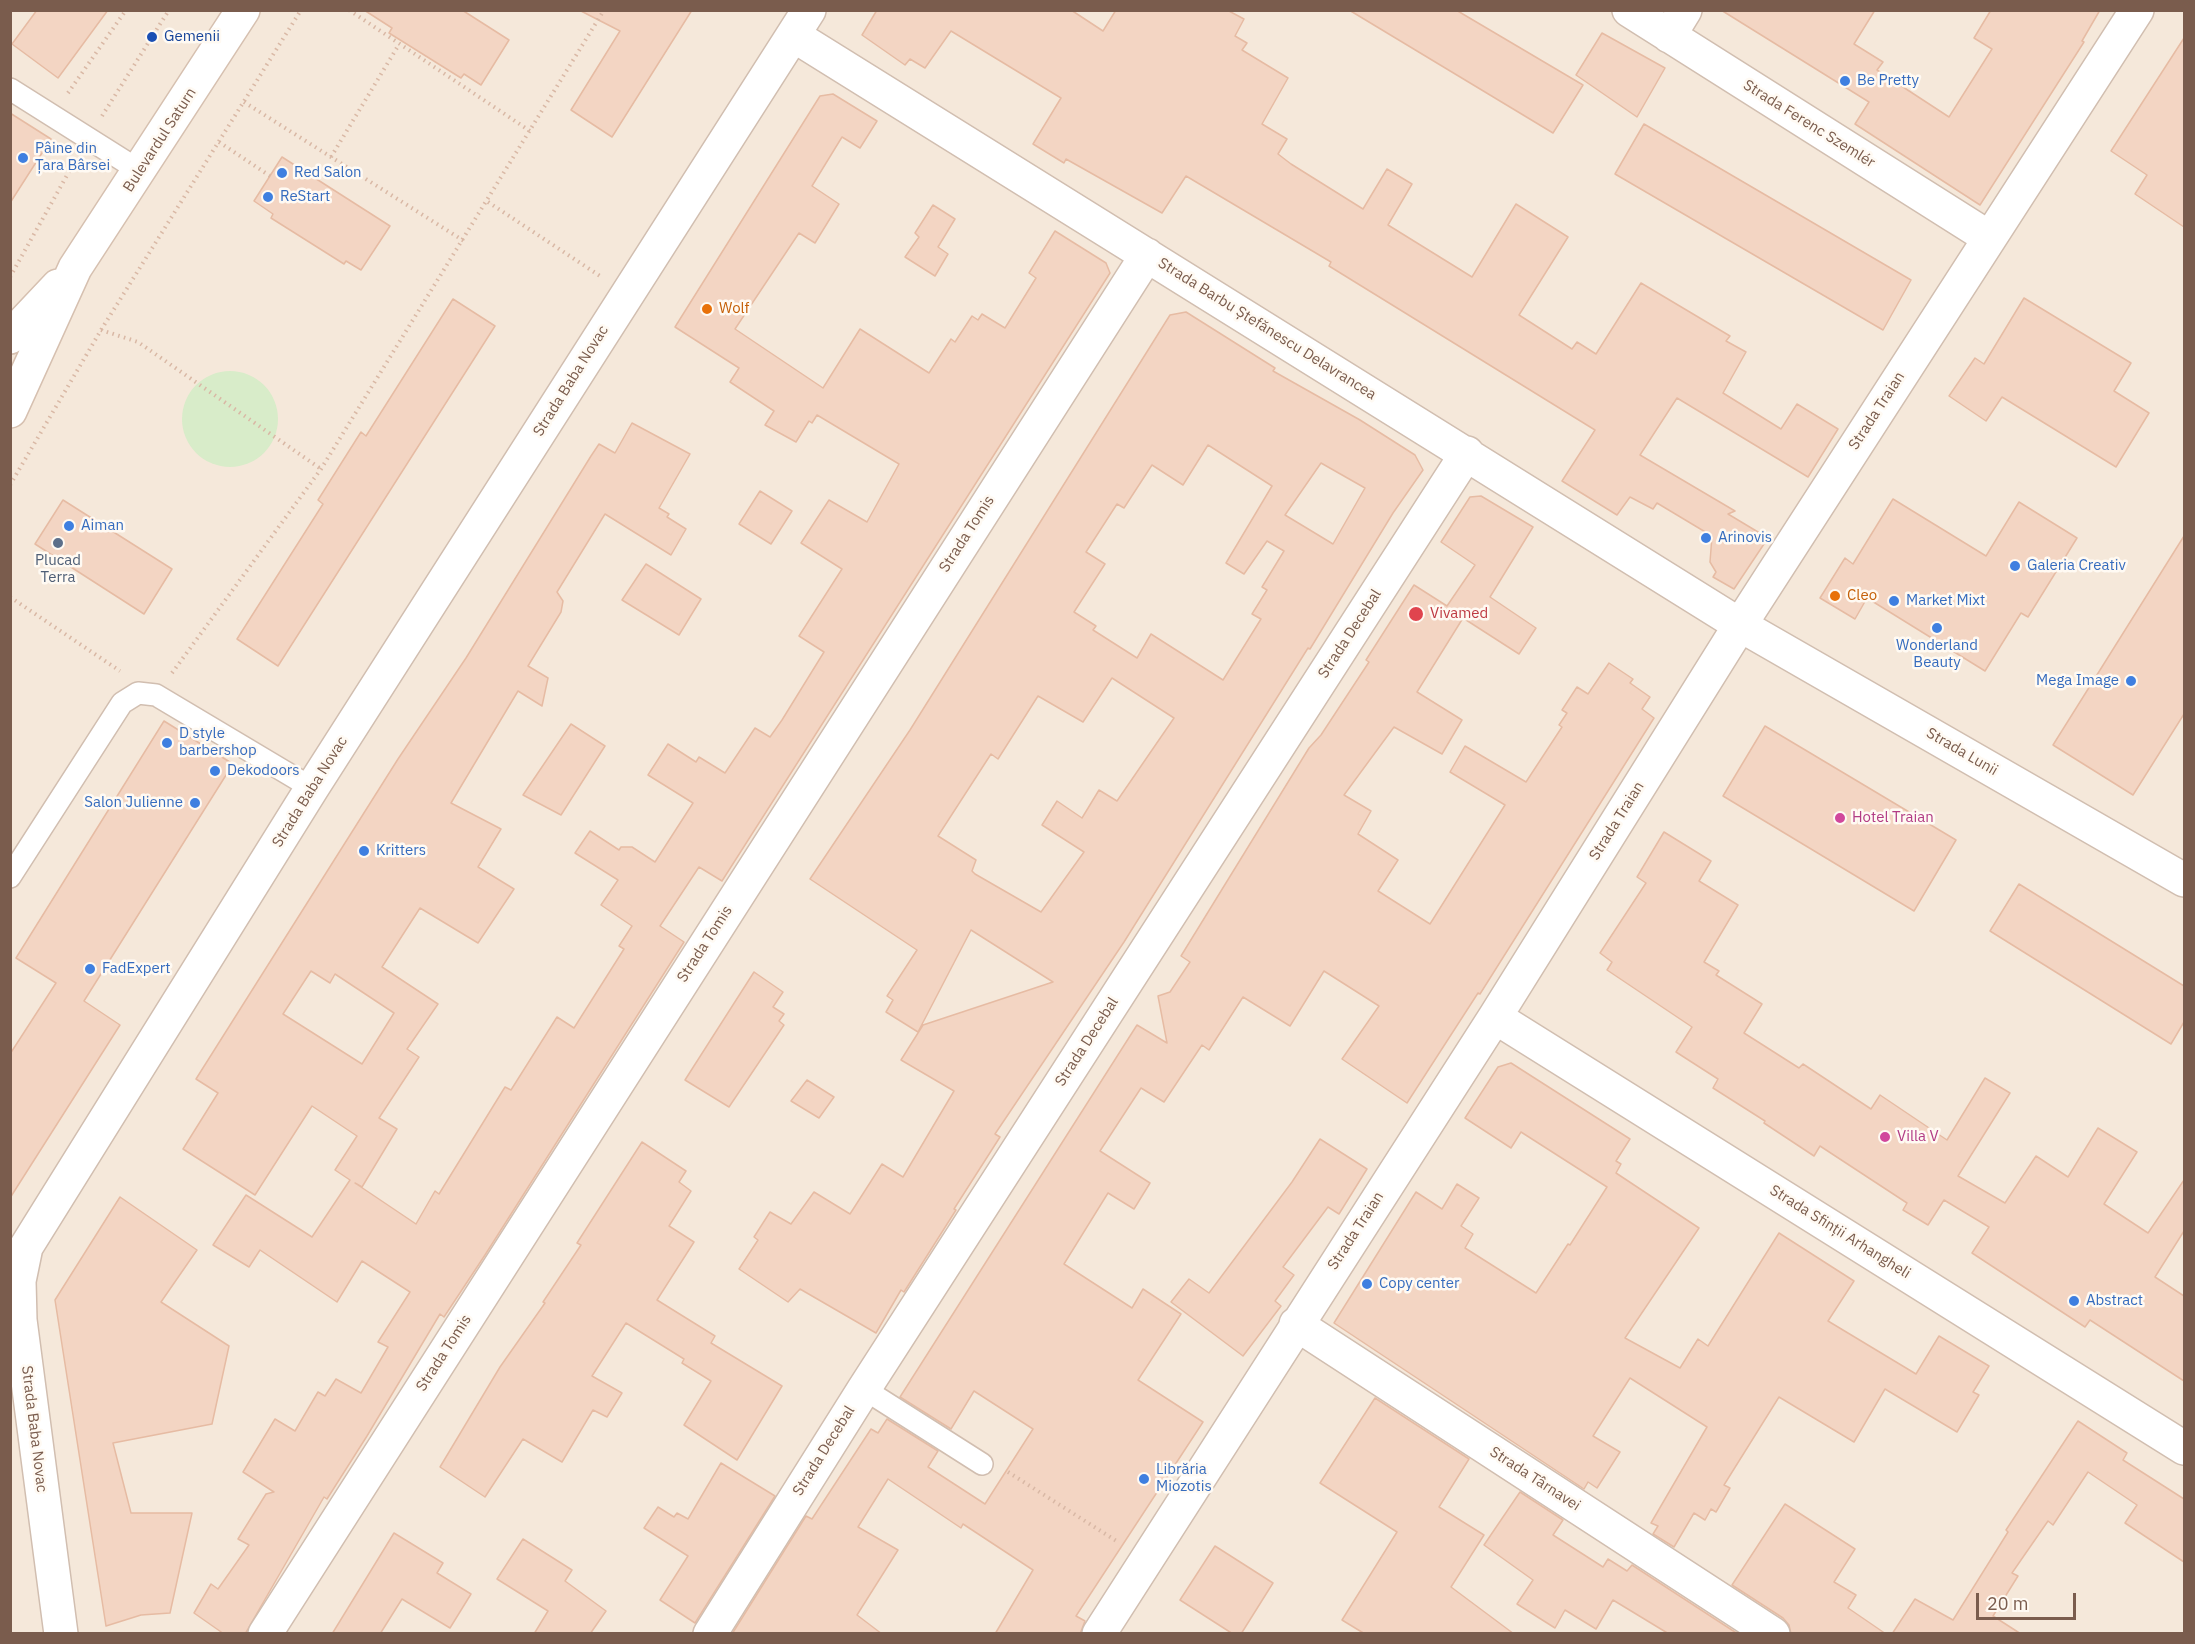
<!DOCTYPE html>
<html>
<head>
<meta charset="utf-8">
<style>
  body { margin:0 }
  #map { position:relative; width:2195px; height:1644px; overflow:hidden; background:#fdf6ec; font-family:"IBM Plex Sans",sans-serif }
  canvas { display:block }
  .frame { position:absolute; inset:0; border:12px solid #7a5c4d; pointer-events:none }
  .scale { position:absolute; left:1976px; top:1593px; width:100px; height:27px; box-sizing:border-box; border:3px solid #7a5c4d; border-top:0; padding-left:8px; font-size:18px; line-height:21px; white-space:nowrap; color:#7a5c4d; -webkit-text-stroke:4px #fffaf3; paint-order:stroke }
</style>
</head>
<body>
<div id="map">
<canvas width="2195" height="1644"></canvas>
<div class="frame"></div>
<div class="scale">20 m</div>
</div>
<script>
const ctx = document.querySelector('canvas').getContext('2d');
ctx.lineJoin = 'round';
function paint(path, color) { ctx.fillStyle = color; ctx.fill(path, 'evenodd'); }
const shape = rows => new Path2D(rows.map(r => 'M' + r).join(''));
function stroke(path, color, width, dash) { ctx.strokeStyle = color; ctx.lineWidth = width; ctx.lineCap = dash ? 'butt' : 'round'; ctx.setLineDash(dash || []); ctx.stroke(path); }
function drawText(font, color, halo, rows, align = 'center') {
  ctx.font = font + ' "IBM Plex Sans",sans-serif'; ctx.lineWidth = 5; ctx.setLineDash([]); ctx.textBaseline = 'middle'; ctx.strokeStyle = halo; ctx.fillStyle = color; for (const [text, x, y, turn = 0] of rows) {
    ctx.save(); ctx.translate(x, y); ctx.rotate((+turn || 0) * Math.PI / 180); ctx.textAlign = isNaN(turn) ? turn : align; if (halo) ctx.strokeText(text, 0, 0); ctx.fillText(text, 0, 0); ctx.restore();
  }
}
paint(shape([
  [11,11,2184,11,2184,1633,11,1633]
]), '#f5e8da');
paint(shape([
  '182 419a48 48 0 1 1 96 0a48 48 0 1 1-96 0Z'
]), '#d8ecc9');
const building = shape([
  [37,10,108,10,58,78,12,44,37,10],
  [364,10,462,10,509,40,481,85,464,74,461,78,389,33,392,28,364,10],
  [579,10,692,10,612,137,571,110,620,31,579,10],
  [877,10,1071,10,1103,31,1116,10,1227,10,1244,19,1235,36,1247,43,1242,50,1288,78,1262,124,1287,139,1278,154,1291,164,1363,209,1387,169,1412,184,1388,225,1472,277,1516,204,1568,237,1519,315,1572,349,1577,342,1596,354,1641,283,1730,336,1726,341,1746,352,1723,393,1781,429,1797,404,1838,429,1808,477,1677,398,1640,455,1735,511,1728,514,1768,538,1734,589,1713,577,1716,572,1710,562,1712,536,1657,503,1653,509,1630,497,1617,515,1562,481,1595,430,1329,266,1331,262,1186,176,1162,213,1066,159,1064,163,1033,144,1061,98,951,31,925,68,910,59,905,65,862,35,877,10],
  [1349,10,1456,10,1583,85,1553,133,1349,10],
  [1721,10,1875,10,1854,44,1883,62,1877,70,1949,117,1992,49,1974,38,1991,10,2100,10,2082,41,2084,42,1980,205,1855,124,1869,102,1721,10],
  [1602,33,1665,68,1637,117,1576,75,1602,33],
  [2184,38,2184,227,2135,194,2147,175,2111,151,2184,38],
  [833,94,877,121,860,148,842,137,812,186,839,204,815,243,799,233,735,329,823,388,860,329,929,373,951,339,955,342,972,316,978,320,982,314,1005,328,1036,278,1029,273,1055,231,1106,263,1110,273,722,881,699,867,660,926,684,942,485,1255,444,1317,440,1314,367,1436,327,1499,324,1497,245,1634,224,1634,194,1613,211,1584,218,1589,249,1545,238,1539,266,1494,274,1492,243,1472,275,1419,295,1431,318,1392,325,1396,336,1379,361,1393,388,1347,378,1342,410,1292,362,1261,337,1302,260,1250,249,1267,213,1245,246,1195,312,1237,350,1180,335,1170,357,1136,312,1106,255,1195,183,1149,218,1093,196,1079,398,759,466,658,591,456,599,444,615,453,632,423,690,454,659,508,669,514,667,517,686,529,671,555,605,514,557,592,563,601,561,612,528,666,548,678,542,706,518,691,451,803,501,829,478,867,514,889,478,943,420,908,382,967,438,1004,407,1049,419,1057,379,1118,397,1129,362,1187,355,1183,416,1224,435,1191,439,1194,505,1087,511,1090,557,1017,574,1028,624,949,619,946,632,926,601,905,618,880,575,853,590,831,619,850,621,847,632,847,655,862,693,803,648,775,668,744,696,762,699,757,725,773,755,728,770,737,782,720,824,652,799,636,842,569,801,543,829,500,867,522,899,464,817,415,812,423,809,421,796,442,765,425,774,411,730,382,739,368,675,327,820,96,833,94],
  [311,971,330,983,335,974,394,1013,362,1064,283,1014,311,971],
  [10,113,51,139,10,203,10,113],
  [1644,124,1911,280,1883,330,1615,174,1644,124],
  [282,157,390,226,361,270,346,261,344,264,271,218,273,214,254,201,282,157],
  [933,205,955,219,938,247,948,254,935,276,905,257,919,237,915,233,933,205],
  [2024,298,2131,363,2114,391,2149,413,2116,467,2002,397,1986,421,1949,396,1975,358,1984,364,2024,298],
  [453,299,495,326,278,666,237,639,323,504,318,500,361,432,366,436,453,299],
  [1186,312,1275,368,1273,371,1360,420,1415,455,1423,470,1393,513,1310,649,1308,648,1124,942,995,1134,1000,1137,954,1209,956,1210,904,1292,901,1290,876,1333,800,1289,788,1302,739,1269,758,1240,754,1237,770,1212,791,1224,814,1192,850,1214,882,1164,903,1177,954,1091,901,1060,923,1025,1053,982,971,930,918,1032,886,1012,893,1000,887,996,917,950,810,879,910,730,1170,315,1186,312],
  [1208,445,1272,486,1226,563,1244,574,1267,541,1284,551,1262,587,1267,590,1252,614,1261,619,1223,680,1151,634,1137,658,1093,630,1096,626,1074,612,1105,564,1086,552,1117,504,1124,508,1152,465,1183,485,1208,445],
  [1321,463,1365,488,1333,544,1285,515,1321,463],
  [1112,678,1174,718,1117,801,1099,790,1082,818,1057,801,1042,825,1084,852,1041,912,975,874,972,871,976,860,938,836,991,754,998,759,1038,696,1083,722,1112,678],
  [760,491,792,511,771,544,739,524,760,491],
  [1481,496,1533,527,1490,597,1536,628,1519,654,1463,618,1417,692,1462,720,1442,754,1394,727,1344,795,1371,811,1358,834,1398,860,1378,891,1430,924,1505,805,1450,772,1465,746,1526,782,1562,727,1559,725,1567,713,1562,710,1577,687,1588,694,1609,663,1633,679,1630,683,1650,697,1642,709,1654,718,1480,994,1478,993,1407,1103,1342,1059,1379,1006,1324,971,1290,1026,1243,997,1209,1050,1202,1045,1164,1102,1141,1088,1100,1151,1150,1183,1134,1209,1108,1193,1064,1264,1132,1308,1143,1289,1181,1314,1138,1380,1203,1422,1076,1616,1085,1621,1080,1634,995,1634,1033,1570,963,1524,961,1528,888,1479,858,1527,898,1550,857,1615,882,1634,732,1634,806,1516,812,1519,871,1429,878,1433,887,1419,938,1451,928,1467,985,1504,1033,1429,974,1391,951,1429,900,1397,1137,1025,1167,1043,1158,996,1170,992,1190,962,1181,956,1309,748,1321,735,1369,662,1366,660,1414,585,1447,606,1475,565,1441,542,1470,497,1481,496],
  [1893,499,1986,556,2019,502,2077,538,2028,617,2021,613,1985,671,1867,598,1855,619,1820,598,1845,558,1853,564,1893,499],
  [63,500,172,569,144,614,35,544,63,500],
  [2184,536,2184,714,2133,795,2053,745,2184,536],
  [646,564,701,599,679,635,622,600,646,564],
  [164,721,233,764,84,1001,120,1025,10,1198,10,1054,56,983,16,958,164,721],
  [571,724,605,746,561,815,523,795,571,724],
  [1765,726,1956,840,1914,911,1723,796,1765,726],
  [1664,832,1711,861,1699,881,1738,905,1704,962,1719,971,1716,975,1762,1004,1744,1033,1799,1068,1803,1064,1871,1109,1880,1095,1947,1140,1985,1078,2010,1093,1958,1176,2005,1203,2036,1156,2068,1177,2098,1128,2137,1152,2104,1204,2148,1233,2184,1180,2184,1231,2155,1277,2184,1296,2184,1381,2090,1320,2085,1327,1972,1253,1989,1227,1944,1200,1928,1225,1903,1210,1907,1203,1820,1146,1814,1156,1764,1123,1765,1121,1713,1088,1718,1079,1676,1052,1692,1027,1607,970,1612,962,1600,953,1646,883,1637,877,1664,832],
  [2019,884,2184,986,2184,1022,2171,1044,1990,931,2019,884],
  [754,972,783,992,773,1007,784,1014,779,1021,784,1025,729,1107,685,1080,754,972],
  [1511,1063,1630,1139,1616,1161,1621,1164,1616,1173,1699,1228,1625,1338,1680,1368,1698,1339,1708,1346,1779,1233,1854,1281,1828,1321,1916,1374,1939,1336,1989,1366,1973,1392,1979,1395,1957,1432,1885,1389,1854,1442,1779,1397,1724,1485,1730,1488,1716,1512,1711,1509,1705,1520,1694,1513,1674,1547,1653,1534,1658,1526,1651,1523,1707,1427,1630,1378,1593,1436,1620,1452,1597,1488,1588,1482,1584,1489,1334,1323,1416,1192,1442,1209,1457,1184,1479,1198,1461,1226,1473,1234,1465,1248,1536,1293,1568,1244,1570,1245,1607,1187,1521,1132,1511,1148,1465,1118,1498,1067,1511,1063],
  [807,1080,834,1097,819,1118,791,1101,807,1080],
  [1320,1139,1367,1169,1339,1214,1328,1207,1283,1267,1294,1275,1275,1301,1281,1306,1243,1356,1171,1302,1189,1279,1209,1293,1292,1182,1320,1139],
  [642,1142,686,1171,679,1182,691,1191,669,1226,694,1242,657,1300,715,1336,711,1343,782,1386,737,1460,684,1425,711,1381,682,1363,684,1359,626,1323,592,1376,622,1393,607,1417,593,1410,562,1462,523,1439,485,1497,440,1467,500,1367,545,1303,543,1302,581,1245,577,1243,642,1142],
  [120,1197,197,1250,161,1302,229,1346,212,1424,113,1443,131,1513,192,1513,170,1613,141,1615,106,1626,55,1300,120,1197],
  [1375,1398,1469,1459,1439,1507,1484,1535,1451,1587,1514,1634,1365,1634,1342,1620,1397,1532,1320,1483,1375,1398],
  [2078,1421,2127,1453,2123,1460,2184,1499,2184,1562,2125,1523,2137,1505,2088,1472,2053,1525,2048,1521,2012,1573,2018,1576,1993,1616,2021,1634,1892,1634,1915,1599,1953,1620,2008,1532,2006,1530,2078,1421],
  [721,1463,775,1496,695,1623,660,1600,688,1556,644,1528,658,1507,674,1517,677,1513,688,1519,721,1463],
  [1520,1492,1563,1520,1553,1535,1603,1567,1608,1559,1627,1571,1632,1565,1738,1634,1669,1634,1613,1600,1596,1629,1565,1610,1555,1628,1517,1604,1533,1580,1484,1545,1520,1492],
  [1785,1504,1855,1549,1834,1582,1856,1595,1848,1608,1886,1634,1791,1634,1789,1625,1783,1618,1732,1585,1785,1504],
  [394,1533,443,1563,437,1573,471,1594,450,1628,402,1599,380,1634,332,1634,394,1533],
  [523,1539,572,1570,565,1581,606,1611,590,1634,534,1634,548,1611,497,1579,523,1539],
  [1215,1546,1273,1583,1241,1634,1233,1634,1180,1600,1215,1546]
]);
paint(building, '#f3d5c3');
stroke(building, '#e6bba3', 1.5);
const service = shape([
  [10,89,140,171],
  [10,877,122,703,138,693,156,695,312,788],
  [864,1389,982,1464]
]);
const minor = shape([
  [1629,10,1988,237],
  [793,35,1740,625,2184,880],
  [1669,36,1685,10],
  [1495,1017,2184,1448],
  [1296,1324,1773,1634],
  [61,1634,20,1320,19,1281,26,1247,312,788,809,10],
  [265,1634,1147,255],
  [710,1634,864,1389,1467,453],
  [1099,1634,1495,1017,1740,625,2137,10]
]);
const secondary = shape([
  [10,337,58,286],
  [10,411,75,268,243,10]
]);
stroke(service, '#d1beb0', 24);
stroke(minor, '#d1beb0', 36);
stroke(secondary, '#d6c0b0', 36);
stroke(shape([
  [349,10,530,131],
  [68,93,126,10],
  [244,102,464,241],
  [102,116,169,10],
  [219,142,270,176],
  [331,157,398,46],
  [488,202,600,276],
  [10,277,75,161],
  [101,330,138,342,321,469],
  [10,485,101,330,301,10],
  [10,597,120,671],
  [172,673,321,469,604,10],
  [1008,1472,1118,1542]
]), '#d9b8a5', 4, [1.5, 4.5]);
stroke(service, '#fff', 21);
stroke(minor, '#fff', 33);
stroke(secondary, '#fff', 33);
for (const [x, y, r, color] of [
  [152,37,6,"#1a4fb4"],
  [1845,81,6,"#3f7fe0"],
  [23,158,6,"#3f7fe0"],
  [282,173,6,"#3f7fe0"],
  [268,197,6,"#3f7fe0"],
  [707,309,6,"#e8710a"],
  [69,526,6,"#3f7fe0"],
  [1706,538,6,"#3f7fe0"],
  [58,543,6,"#5c6f8a"],
  [2015,566,6,"#3f7fe0"],
  [1835,596,6,"#e8710a"],
  [1894,601,6,"#3f7fe0"],
  [1416,614,8,"#e0444e"],
  [1937,628,6,"#3f7fe0"],
  [2131,681,6,"#3f7fe0"],
  [167,743,6,"#3f7fe0"],
  [215,771,6,"#3f7fe0"],
  [195,803,6,"#3f7fe0"],
  [1840,818,6,"#d1479c"],
  [364,851,6,"#3f7fe0"],
  [90,969,6,"#3f7fe0"],
  [1885,1137,6,"#d1479c"],
  [1367,1284,6,"#3f7fe0"],
  [2074,1301,6,"#3f7fe0"],
  [1144,1479,6,"#3f7fe0"]
]) { const dot = new Path2D(); dot.arc(x, y, r, 0, 2 * Math.PI); ctx.fillStyle = color; ctx.fill(dot); stroke(dot, '#fffaf3', 2); }
drawText('15px', '#164399', '#fffaf3', [
  ["Gemenii",164,37]
], 'left');
drawText('15px', '#366cbe', '#fffaf3', [
  ["Be Pretty",1857,81],
  ["Pâine din",35,149],
  ["Țara Bârsei",35,166],
  ["Red Salon",294,173],
  ["ReStart",280,197],
  ["Aiman",81,526],
  ["Arinovis",1718,538],
  ["Galeria Creativ",2027,566],
  ["Market Mixt",1906,601],
  ["Wonderland",1937,646,"center"],
  ["Beauty",1937,663,"center"],
  ["Mega Image",2119,681,"right"],
  ["D style",179,734],
  ["barbershop",179,751],
  ["Dekodoors",227,771],
  ["Salon Julienne",183,803,"right"],
  ["Kritters",376,851],
  ["FadExpert",102,969],
  ["Copy center",1379,1284],
  ["Abstract",2086,1301],
  ["Librăria",1156,1470],
  ["Miozotis",1156,1487]
], 'left');
drawText('15px', '#7a5c4d', '#fffaf3', [
  ["Strada Ferenc Szemlér",1809,124,32],
  ["Bulevardul Saturn",160,140,-57],
  ["Strada Barbu Ștefănescu Delavrancea",1267,329,32],
  ["Strada Baba Novac",571,381,-58],
  ["Strada Traian",1877,411,-57],
  ["Strada Tomis",967,534,-57],
  ["Strada Decebal",1350,634,-57],
  ["Strada Lunii",1962,752,30],
  ["Strada Baba Novac",310,792,-58],
  ["Strada Traian",1617,821,-58],
  ["Strada Tomis",705,944,-57],
  ["Strada Decebal",1087,1042,-57],
  ["Strada Traian",1356,1231,-57],
  ["Strada Sfinții Arhangheli",1840,1232,32],
  ["Strada Tomis",444,1353,-57],
  ["Strada Baba Novac",34,1429,83],
  ["Strada Decebal",824,1451,-58],
  ["Strada Târnavei",1535,1479,33]
]);
drawText('15px', '#c56008', '#fffaf3', [
  ["Wolf",719,309],
  ["Cleo",1847,596]
], 'left');
drawText('15px', '#4e5e75', '#fffaf3', [
  ["Plucad",58,561],
  ["Terra",58,578]
]);
drawText('15px', '#be3a42', '#fffaf3', [
  ["Vivamed",1430,614]
], 'left');
drawText('15px', '#b23c85', '#fffaf3', [
  ["Hotel Traian",1852,818],
  ["Villa V",1897,1137]
], 'left');
</script>
</body>
</html>
